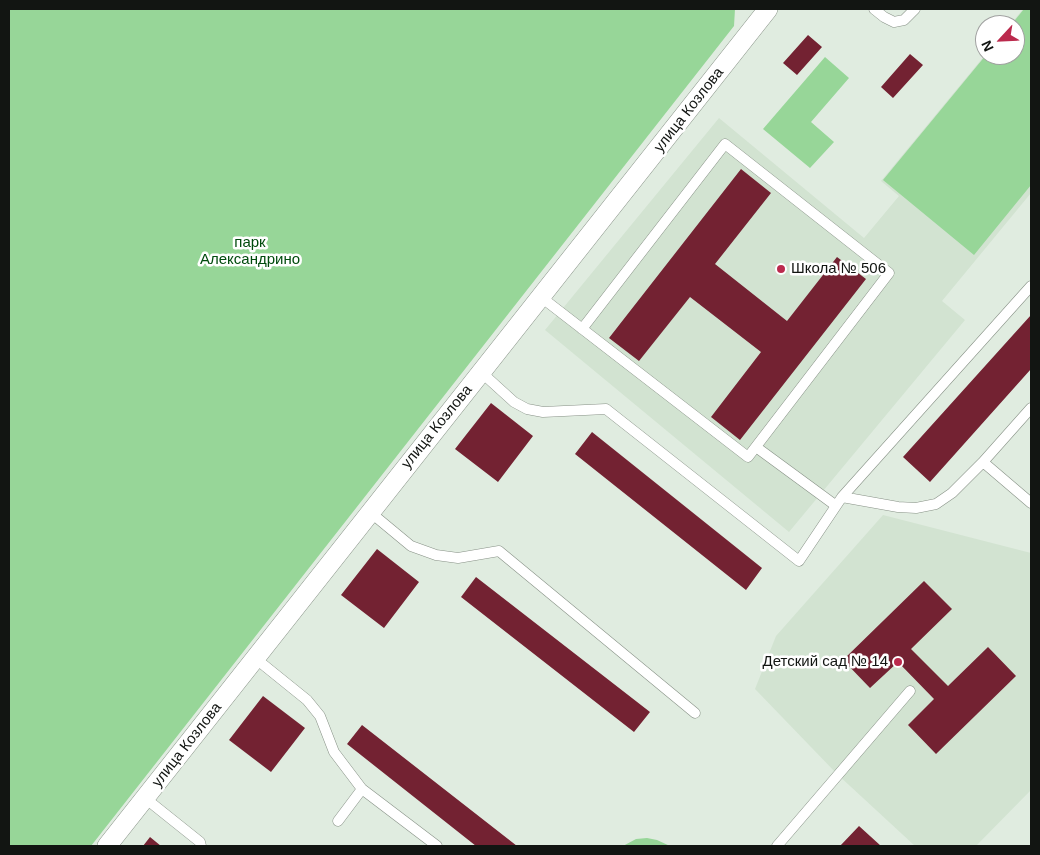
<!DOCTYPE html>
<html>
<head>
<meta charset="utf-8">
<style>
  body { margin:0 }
  #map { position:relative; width:1040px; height:855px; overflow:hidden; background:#e0ece0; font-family:Arial,sans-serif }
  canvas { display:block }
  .frame { position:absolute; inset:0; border:10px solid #121512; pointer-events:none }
  .north { position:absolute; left:975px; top:15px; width:50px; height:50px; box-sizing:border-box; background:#fff; border:1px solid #a0a1a0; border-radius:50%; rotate:245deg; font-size:14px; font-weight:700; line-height:20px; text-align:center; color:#121512 }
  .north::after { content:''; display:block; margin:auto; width:18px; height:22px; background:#bb2a4d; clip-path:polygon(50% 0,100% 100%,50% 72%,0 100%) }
</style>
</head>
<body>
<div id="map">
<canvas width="1040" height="855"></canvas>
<div class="frame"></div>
<div class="north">N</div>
</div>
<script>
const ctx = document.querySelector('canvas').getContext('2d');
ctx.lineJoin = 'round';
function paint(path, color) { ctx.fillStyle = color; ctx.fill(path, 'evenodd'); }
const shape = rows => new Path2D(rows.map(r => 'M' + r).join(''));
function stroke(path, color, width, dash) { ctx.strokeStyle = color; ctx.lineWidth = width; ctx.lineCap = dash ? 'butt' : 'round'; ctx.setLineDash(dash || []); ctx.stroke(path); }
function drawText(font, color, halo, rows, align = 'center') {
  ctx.font = font + ' Arial,sans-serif'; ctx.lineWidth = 5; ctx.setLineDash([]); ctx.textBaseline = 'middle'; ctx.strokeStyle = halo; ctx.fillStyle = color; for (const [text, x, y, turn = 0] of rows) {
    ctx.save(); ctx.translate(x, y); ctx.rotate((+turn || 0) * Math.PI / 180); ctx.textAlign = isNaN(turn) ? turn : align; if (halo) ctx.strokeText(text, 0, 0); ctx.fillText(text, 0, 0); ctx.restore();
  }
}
paint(shape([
  [1023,9,1031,9,1031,193,942,301,965,320,789,532,545,330,719,118,864,238,899,196,881,181,985,55,1015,55,1015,25,1010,25],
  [883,515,1031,553,1031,790,976,846,915,846,837,774,755,689,776,636]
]), '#d2e3d1');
paint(shape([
  [9,9,735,9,734,26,91,846,9,846],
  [1024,9,1031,9,1031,185,974,255,883,180,986,55,1015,55,1015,25,1011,25],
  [825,57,849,78,811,122,834,142,810,168,763,129],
  [647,838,657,840,670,846,623,846,636,839]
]), '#97d698');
paint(shape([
  [808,35,822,47,797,75,783,63],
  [910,54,923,65,893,98,881,87],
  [741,169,771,193,715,264,787,321,837,257,866,279,740,440,711,417,761,352,690,297,639,361,609,338],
  [1031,315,1031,369,930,482,903,457],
  [491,403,533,436,498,482,455,449],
  [592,432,762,568,746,590,575,454],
  [377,549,419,582,384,628,341,595],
  [476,577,650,712,634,732,461,597],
  [924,581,952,609,911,649,948,686,988,647,1016,676,936,754,908,725,934,699,898,662,870,688,843,660],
  [263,696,305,728,271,772,229,740],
  [362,725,517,846,476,846,347,744],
  [859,826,881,846,840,846],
  [150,837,161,846,143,846]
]), '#732232');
const lane = shape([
  [874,9,884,17,894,22,904,20,915,9],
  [541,297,748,457,889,273,725,144,582,329],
  [481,372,514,402,527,409,543,412,606,409,799,561,842,497,1031,286],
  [756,447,835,505],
  [983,462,1031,408],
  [842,497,898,507,916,508,936,504,952,493,983,462,1031,503],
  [370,512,411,546,436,555,458,558,499,551,695,713],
  [255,658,307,700,320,716,334,752,362,789,437,846],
  [145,798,200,842,201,846],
  [338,821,362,789],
  [777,846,910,691]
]);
const street = shape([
  [107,846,768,9]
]);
stroke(lane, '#879186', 11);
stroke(street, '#879186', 20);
stroke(lane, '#fff', 10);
stroke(street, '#fff', 19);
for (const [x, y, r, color] of [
  [781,269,5,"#bb2a4d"],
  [898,662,5,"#bb2a4d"]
]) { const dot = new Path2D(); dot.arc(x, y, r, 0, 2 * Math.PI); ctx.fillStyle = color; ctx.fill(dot); stroke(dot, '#fff', 2); }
drawText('15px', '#121512', '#fff', [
  ["улица Козлова",689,110,-52],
  ["улица Козлова",437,427,-51],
  ["улица Козлова",187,745,-52]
]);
drawText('15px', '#004b0d', '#fff', [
  ["парк",250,243],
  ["Александрино",250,260]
]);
drawText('15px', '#121512', '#fff', [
  ["Школа № 506",791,269],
  ["Детский сад № 14",888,662,"right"]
], 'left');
</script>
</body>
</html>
